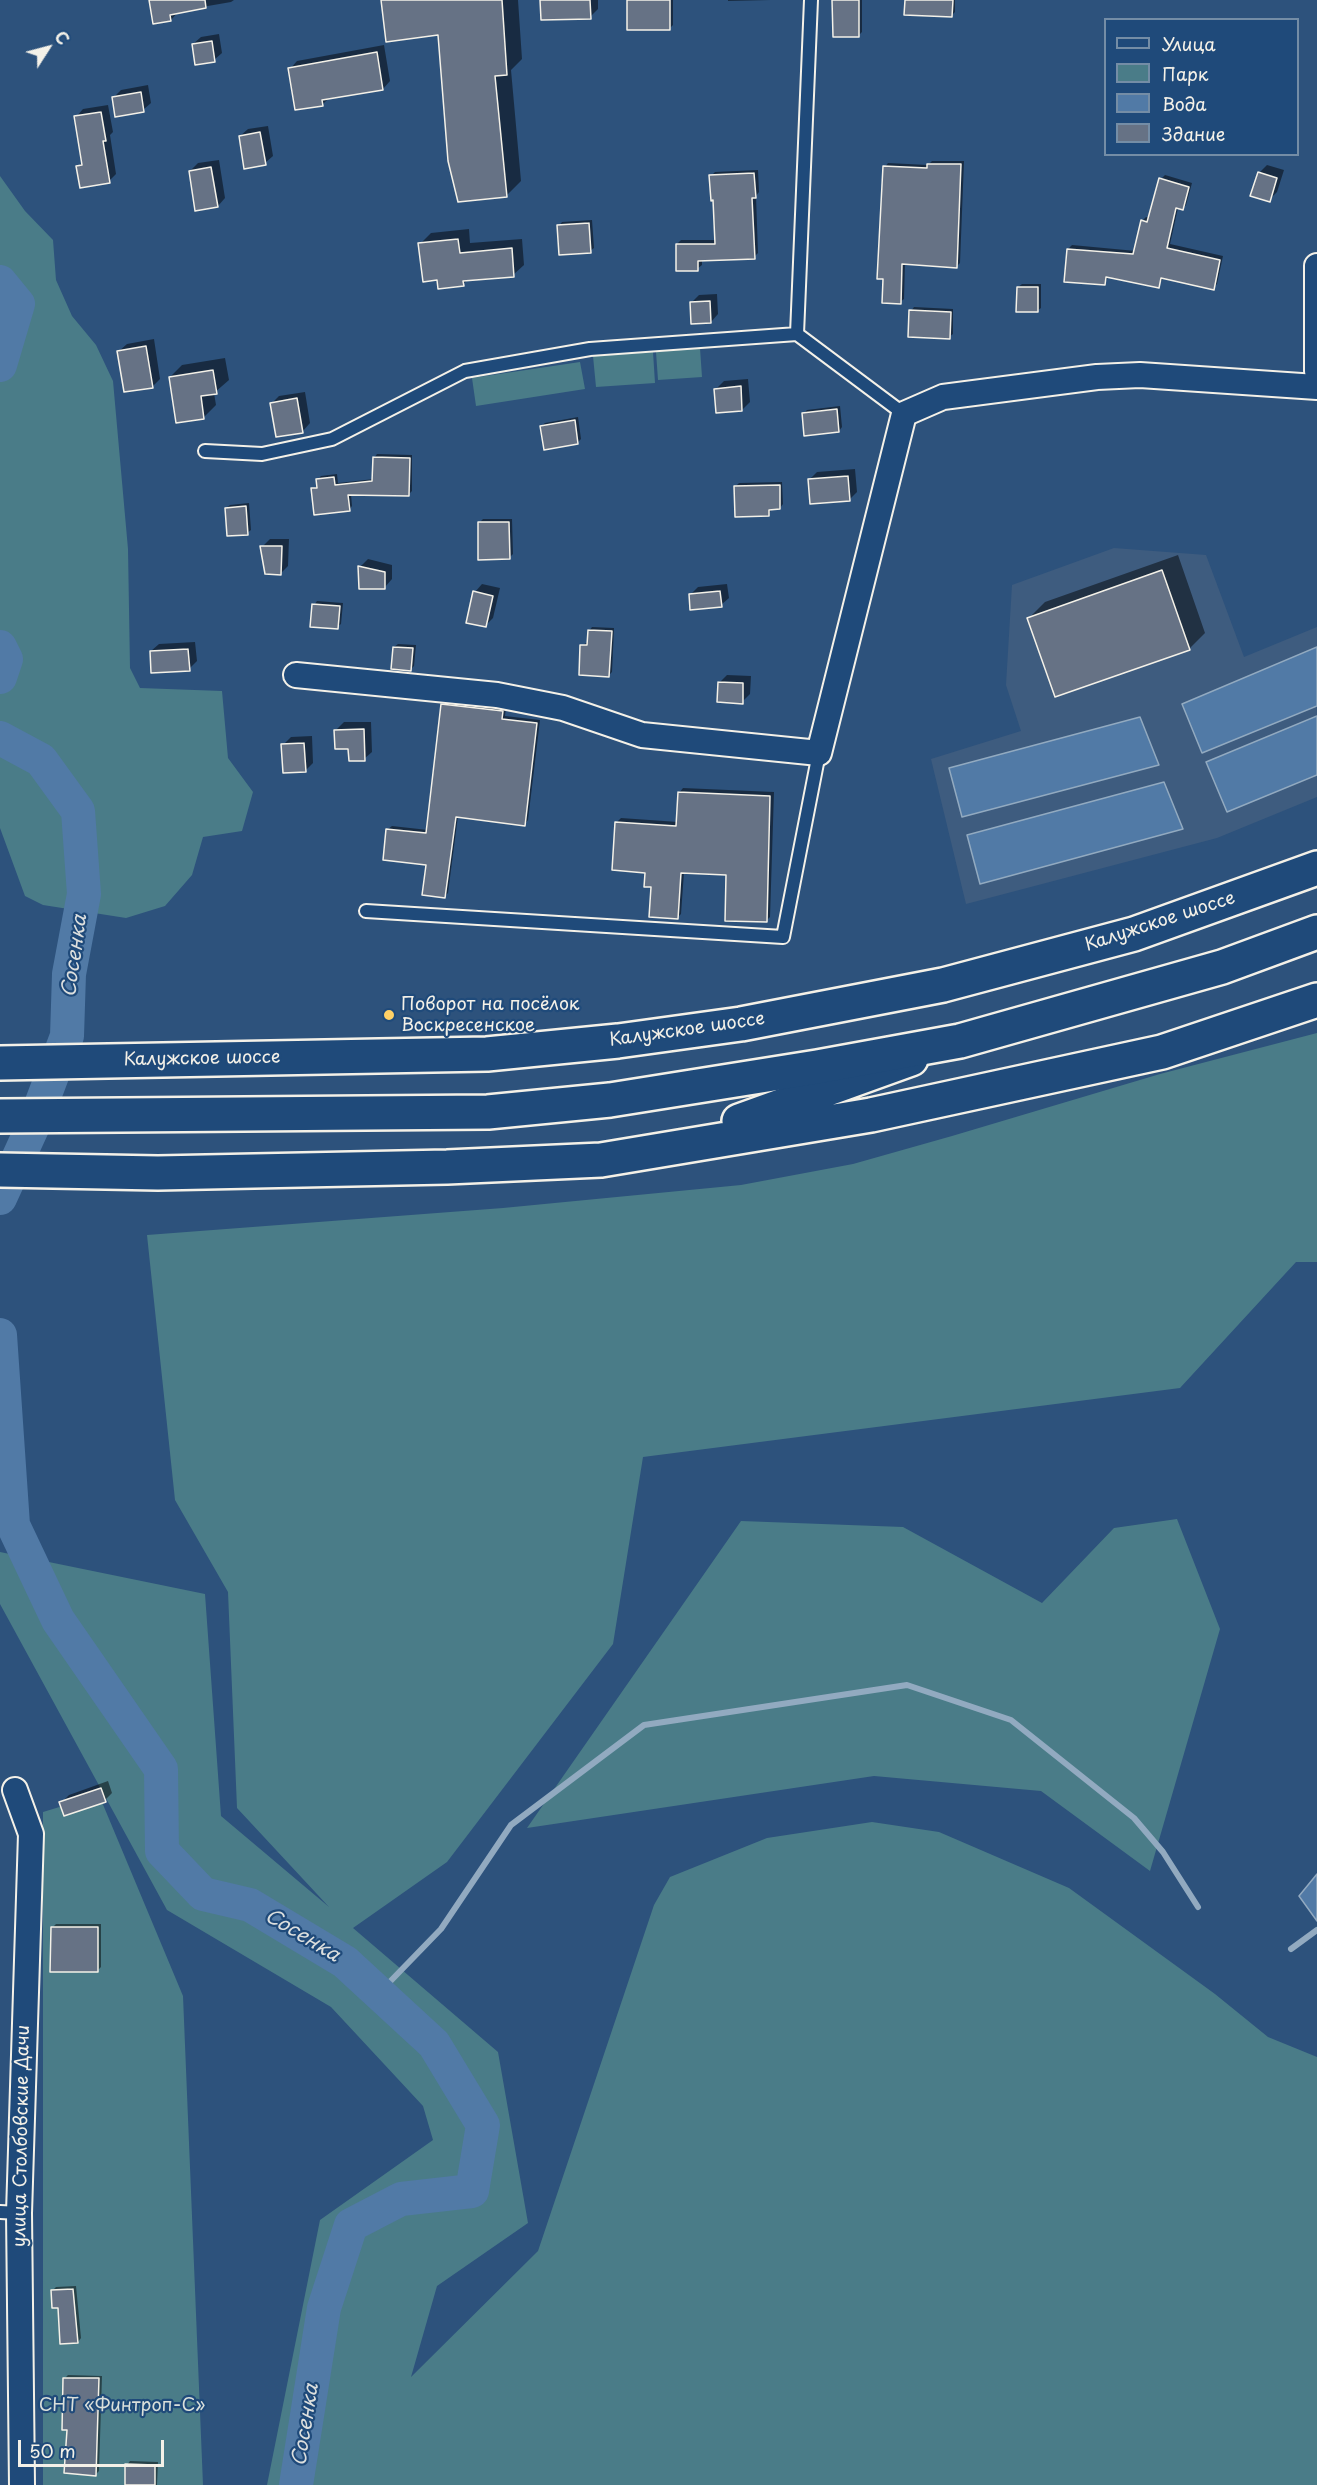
<!DOCTYPE html>
<html>
<head>
<meta charset="utf-8">
<style>
  body { margin:0 }
  #map { position:relative; width:1317px; height:2485px; overflow:hidden; background:#2d527c; font-family:"Playpen Sans",sans-serif }
  canvas { display:block }
  .legend { position:absolute; left:1104px; top:18px; width:195px; height:138px; box-sizing:border-box; background:#1f4a7a; border:2px solid #748da6; margin:0; padding:8px 10px; list-style:none; font-size:18px; color:#f4f1e8 }
  .legend li { display:flex; align-items:center; gap:12px; height:30px }
  .legend b { width:30px; border:2px solid #748da6 }
  .north { position:absolute; left:18px; top:18px; width:60px; height:60px; -webkit-text-stroke:4px #1f4a7a; paint-order:stroke; rotate:54deg; font-size:16px; font-weight:700; line-height:24px; text-align:center; color:#f4f1e8 }
  .north::after { content:''; display:block; margin:auto; width:21px; height:27px; background:#f4f1e8; clip-path:polygon(50% 0,100% 100%,50% 72%,0 100%) }
  .scale { position:absolute; left:18px; top:2440px; width:146px; height:27px; box-sizing:border-box; border:3px solid #f4f1e8; border-top:0; padding-left:8px; font-size:18px; line-height:21px; white-space:nowrap; color:#f4f1e8; -webkit-text-stroke:4px #1f4a7a; paint-order:stroke }
</style>
</head>
<body>
<div id="map">
<canvas width="1317" height="2485"></canvas>
<ul class="legend">
<li><b style="height:8px;background:#1f4a7a"></b>Улица</li>
<li><b style="height:16px;background:#4a7c88"></b>Парк</li>
<li><b style="height:16px;background:#517aa6"></b>Вода</li>
<li><b style="height:16px;background:#667285"></b>Здание</li>
</ul>
<div class="north">С</div>
<div class="scale">50 m</div>
</div>
<script>
const ctx = document.querySelector('canvas').getContext('2d');
ctx.lineJoin = 'round';
function paint(path, color) { ctx.fillStyle = color; ctx.fill(path, 'evenodd'); }
const shape = rows => new Path2D(rows.map(r => 'M' + r).join(''));
function stroke(path, color, width, dash) { ctx.strokeStyle = color; ctx.lineWidth = width; ctx.lineCap = dash ? 'butt' : 'round'; ctx.setLineDash(dash || []); ctx.stroke(path); }
function drawText(font, color, halo, rows, align = 'center') {
  ctx.font = font + ' "Playpen Sans",sans-serif'; ctx.lineWidth = 4.5; ctx.setLineDash([]); ctx.textBaseline = 'middle'; ctx.strokeStyle = halo; ctx.fillStyle = color; for (const [text, x, y, turn = 0] of rows) {
    ctx.save(); ctx.translate(x, y); ctx.rotate((+turn || 0) * Math.PI / 180); ctx.textAlign = isNaN(turn) ? turn : align; if (halo) ctx.strokeText(text, 0, 0); ctx.fillText(text, 0, 0); ctx.restore();
  }
}
paint(shape([
  [1114,548,1206,555,1244,657,1317,627,1317,797,1217,838,966,904,931,759,1021,731,1006,685,1012,585]
]), '#3e5c7f');
paint(shape([
  [0,176,25,211,53,240,56,280,72,316,96,345,113,381,128,549,130,668,140,688,222,691,228,758,253,792,242,831,203,837,192,875,165,906,126,918,43,905,25,896,0,828],
  [700,348,702,377,658,380,656,352],
  [653,352,655,383,596,387,593,356],
  [580,362,585,389,476,406,472,378],
  [1317,1033,1317,1262,1296,1262,1180,1388,643,1457,613,1644,447,1862,353,1928,498,2052,528,2223,437,2286,411,2377,538,2251,654,1905,670,1877,767,1838,872,1822,939,1832,1069,1888,1215,1994,1268,2037,1317,2057,1317,2485,267,2485,320,2220,433,2140,423,2106,331,2007,167,1910,0,1604,0,1552,205,1594,221,1816,329,1907,237,1808,228,1592,175,1500,147,1235,503,1208,741,1185,853,1164,952,1136,1160,1074],
  [1177,1519,1220,1629,1150,1871,1041,1791,874,1776,527,1828,741,1521,903,1527,1042,1603,1114,1528],
  [99,1795,183,1996,203,2485,43,2485,43,1812]
]), '#4a7c88');
const water = shape([
  [1317,647,1317,706,1202,753,1182,704,1317,647],
  [1317,716,1317,775,1227,812,1206,762,1317,716],
  [1140,717,1159,765,962,817,949,768,1140,717],
  [1164,782,1183,829,980,884,967,835,1164,782],
  [1317,1874,1317,1921,1299,1896,1317,1874]
]);
paint(water, '#517aa6');
stroke(water, '#92aac0', 1.5);
paint(shape([
  [150,0,234,0,231,2,179,11,171,20],
  [382,0,518,0,522,59,511,70,521,181,506,196,440,34],
  [541,0,598,0,598,9,590,17],
  [628,0,673,0,673,25,669,29],
  [728,0,771,0,728,1],
  [834,0,862,0,862,32,859,35],
  [906,0,955,0,955,12,951,16],
  [219,34,222,53,214,60,193,44,201,37],
  [384,45,390,81,383,89,329,98,323,104,290,69,297,61],
  [148,85,151,103,143,110,114,97,121,90],
  [108,105,113,132,110,135,116,174,109,181,78,167,83,161,76,117,83,109],
  [268,126,273,156,265,163,240,136,248,129],
  [219,160,225,198,218,206,190,171,198,163],
  [932,161,964,161,960,263,956,267,905,263,904,299,900,302,884,277,885,167,888,163,928,165],
  [1267,165,1284,170,1277,192,1269,200,1259,173],
  [758,170,759,192,756,196,758,253,754,257,702,259,702,265,697,269,677,244,681,240,716,240,715,199,711,176,715,172],
  [1165,175,1192,183,1186,205,1182,209,1178,208,1170,244,1223,256,1217,284,1213,288,1164,277,1158,286,1109,276,1104,284,1068,249,1072,245,1136,251,1142,221,1146,217,1150,218,1161,179],
  [592,220,594,248,590,251,559,226,562,222],
  [469,229,470,243,522,239,524,265,513,275,469,279,463,284,438,279,420,244,431,233],
  [1022,284,1041,284,1041,308,1037,311,1018,287],
  [717,294,718,314,711,322,691,303,699,295],
  [914,307,953,309,953,334,949,337,911,311],
  [154,339,160,379,153,386,119,351,127,344],
  [225,358,229,380,214,393,216,405,204,417,170,377,182,365],
  [748,379,750,402,742,410,716,389,724,381],
  [305,392,310,423,303,431,272,403,279,396],
  [840,406,842,427,839,431,804,413,807,410],
  [578,417,581,439,578,442,541,426,545,423],
  [377,454,412,455,412,491,409,494,351,494,352,506,349,510,313,489,319,485,318,479,321,476,337,474,338,483,374,479,374,458],
  [855,469,857,492,849,500,809,480,817,472],
  [782,482,783,504,780,508,772,508,769,514,735,487,739,483],
  [249,503,251,530,247,533,226,508,230,505],
  [483,519,512,519,513,554,509,558,479,523],
  [270,539,289,539,288,566,281,573,262,547],
  [1178,555,1205,633,1189,649,1029,618,1045,602],
  [368,559,392,565,392,579,385,587,360,567],
  [482,584,500,588,493,618,485,626,475,592],
  [727,584,729,598,721,605,690,595,698,587],
  [317,601,343,603,341,624,337,627,314,605],
  [592,627,614,628,612,672,609,675,581,646,588,642,589,631],
  [195,642,197,661,189,669,151,651,159,644],
  [398,644,416,645,414,666,411,669,394,647],
  [727,675,751,676,750,694,742,702,719,683],
  [446,701,506,707,505,716,540,720,528,820,525,824,458,816,448,893,444,897,428,864,388,829,392,826,428,830,443,704],
  [344,722,371,722,372,752,364,759,350,747,336,730],
  [312,736,313,763,305,771,283,745,291,737],
  [683,788,774,792,770,917,766,921,727,874,684,872,681,914,677,918,653,886,647,871,617,822,621,818,678,822,679,793],
  [108,1781,112,1793,105,1800,61,1803,69,1795],
  [56,1924,101,1924,101,1967,98,1970,52,1928],
  [76,2286,81,2338,78,2342,52,2291,56,2287],
  [68,2375,102,2376,99,2471,96,2474,69,2428,65,2378],
  [130,2461,158,2462,157,2485,126,2485,127,2465]
]), '#0007');
stroke(shape([
  [1291,1949,1317,1930],
  [379,1993,441,1929,511,1825,644,1725,907,1685,1011,1720,1134,1818,1163,1852,1198,1907]
]), '#92aac0', 6);
stroke(shape([
  [0,282,18,304,0,365],
  [0,647,6,659,0,677],
  [0,738,41,760,78,811,84,894,69,974,67,1036,33,1126,0,1198],
  [0,1335,13,1525,58,1620,161,1769,162,1851,203,1894,250,1905,345,1962,434,2044,483,2125,472,2191,401,2199,351,2225,324,2308,296,2485]
]), '#517aa6', 34);
const building = shape([
  [149,0,205,0,206,8,170,15,171,21,153,24,149,0],
  [381,0,502,0,507,75,495,76,507,197,458,202,448,161,438,35,386,42,381,0],
  [540,0,590,0,591,19,541,20,540,0],
  [627,0,670,0,670,30,627,30,627,0],
  [832,0,859,0,859,37,833,37,832,0],
  [905,0,953,0,952,17,904,15,905,0],
  [212,41,215,62,195,65,192,44,212,41],
  [377,52,383,90,322,100,323,106,295,110,288,68,377,52],
  [141,92,144,112,115,117,112,97,141,92],
  [101,112,106,141,103,141,110,183,80,188,76,166,82,165,74,116,101,112],
  [260,132,266,165,244,169,239,136,260,132],
  [927,164,961,164,957,268,902,264,901,304,882,303,883,279,877,279,883,166,927,168,927,164],
  [211,167,218,207,195,211,189,171,211,167],
  [1258,172,1277,178,1270,202,1250,196,1258,172],
  [754,173,756,198,752,198,755,259,698,261,698,271,676,271,676,244,715,244,713,200,711,201,709,175,754,173],
  [1159,178,1189,187,1183,210,1176,208,1167,248,1220,260,1214,290,1161,278,1159,288,1106,277,1105,285,1064,282,1067,249,1133,254,1141,220,1147,222,1159,178],
  [589,223,591,253,559,255,557,225,589,223],
  [458,239,460,253,512,248,514,277,463,281,464,286,438,289,437,280,423,282,418,243,458,239],
  [1017,287,1038,287,1038,312,1016,312,1017,287],
  [710,301,711,323,691,324,690,302,710,301],
  [909,310,951,312,950,339,908,337,909,310],
  [146,346,153,388,124,392,117,351,146,346],
  [213,370,217,394,201,396,204,419,176,423,169,377,213,370],
  [741,386,742,411,716,413,714,389,741,386],
  [297,398,303,433,276,437,270,403,297,398],
  [837,409,839,432,804,436,802,413,837,409],
  [575,420,578,444,544,450,540,426,575,420],
  [373,457,410,458,409,496,348,495,350,511,314,515,311,488,317,488,316,479,334,477,335,485,372,481,373,457],
  [848,476,850,501,810,504,808,479,848,476],
  [780,485,780,509,769,510,769,516,735,517,734,486,780,485],
  [246,506,248,535,227,536,225,508,246,506],
  [478,522,509,522,510,559,478,560,478,522],
  [260,546,282,546,281,575,265,574,260,546],
  [358,566,385,572,385,589,359,589,358,566],
  [1162,570,1190,650,1055,697,1027,618,1162,570],
  [473,591,493,596,486,627,466,623,473,591],
  [720,591,722,607,690,610,689,594,720,591],
  [312,604,340,606,338,629,310,627,312,604],
  [588,630,612,631,609,677,579,675,580,645,587,645,588,630],
  [393,647,413,648,411,671,391,669,393,647],
  [188,649,190,671,151,673,150,651,188,649],
  [718,682,743,683,743,704,717,702,718,682],
  [441,704,503,711,502,719,537,723,525,826,456,817,445,898,422,895,426,865,383,860,386,829,426,833,441,704],
  [364,729,365,761,349,761,348,749,335,749,334,730,364,729],
  [304,743,306,772,283,773,281,744,304,743],
  [678,792,770,796,767,922,725,921,726,875,681,873,678,919,649,917,651,887,644,887,645,873,612,870,615,822,676,826,678,792],
  [101,1788,106,1802,64,1816,59,1802,101,1788],
  [51,1927,98,1927,98,1972,50,1972,51,1927],
  [73,2289,78,2343,60,2344,58,2308,52,2308,51,2290,73,2289],
  [63,2378,99,2378,96,2476,64,2473,67,2430,62,2430,63,2378],
  [125,2464,155,2465,155,2485,125,2485,125,2464]
]);
paint(building, '#667285');
stroke(building, '#f4f1e8', 1.5);
const lane = shape([
  [797,334,811,0],
  [205,451,262,454,332,439,465,371,590,349,797,334,904,414],
  [366,911,783,937,819,753],
  [0,2212,19,2213]
]);
const street = shape([
  [1317,266,1317,371],
  [296,675,497,695,563,708,642,735,819,753,904,414,943,397,1097,377,1140,375,1317,387],
  [15,1790,31,1834,19,2213,22,2485]
]);
const secondary = shape([
  [739,1121,911,1059],
  [0,1170,158,1173,447,1167,601,1160,871,1115,1162,1052,1317,1000]
]);
const highway = shape([
  [0,1063,487,1054,618,1041,741,1024,943,985,1134,934,1317,868],
  [0,1116,488,1112,610,1100,817,1067,960,1041,1222,967,1317,932]
]);
stroke(lane, '#f4f1e8', 16);
stroke(street, '#f4f1e8', 28);
stroke(secondary, '#f4f1e8', 38);
stroke(highway, '#f4f1e8', 38);
stroke(lane, '#1f4a7a', 12);
stroke(street, '#1f4a7a', 24);
stroke(secondary, '#1f4a7a', 33);
stroke(highway, '#1f4a7a', 33);
for (const [x, y, r, color] of [
  [389,1015,6,"#ffd166"]
]) { const dot = new Path2D(); dot.arc(x, y, r, 0, 2 * Math.PI); ctx.fillStyle = color; ctx.fill(dot); stroke(dot, '#1f4a7a', 2); }
drawText('18px', '#f4f1e8', '#1f4a7a', [
  ["Калужское шоссе",1160,922,-18],
  ["Калужское шоссе",687,1030,-8],
  ["Калужское шоссе",202,1059,-1],
  ["улица Столбовские Дачи",22,2136,-89]
]);
drawText('18px', '#f4f1e8', '#1f4a7a', [
  ["Поворот на посёлок",401,1005],
  ["Воскресенское",401,1026]
], 'left');
drawText('18px', '#dadfda', '#1f4a7a', [
  ["СНТ «Финтроп-С»",122,2406]
]);
drawText('italic 20px', '#dcdfde', '#1f4a7a', [
  ["Сосенка",75,956,-82],
  ["Сосенка",302,1936,31],
  ["Сосенка",306,2425,-81]
]);
</script>
</body>
</html>
